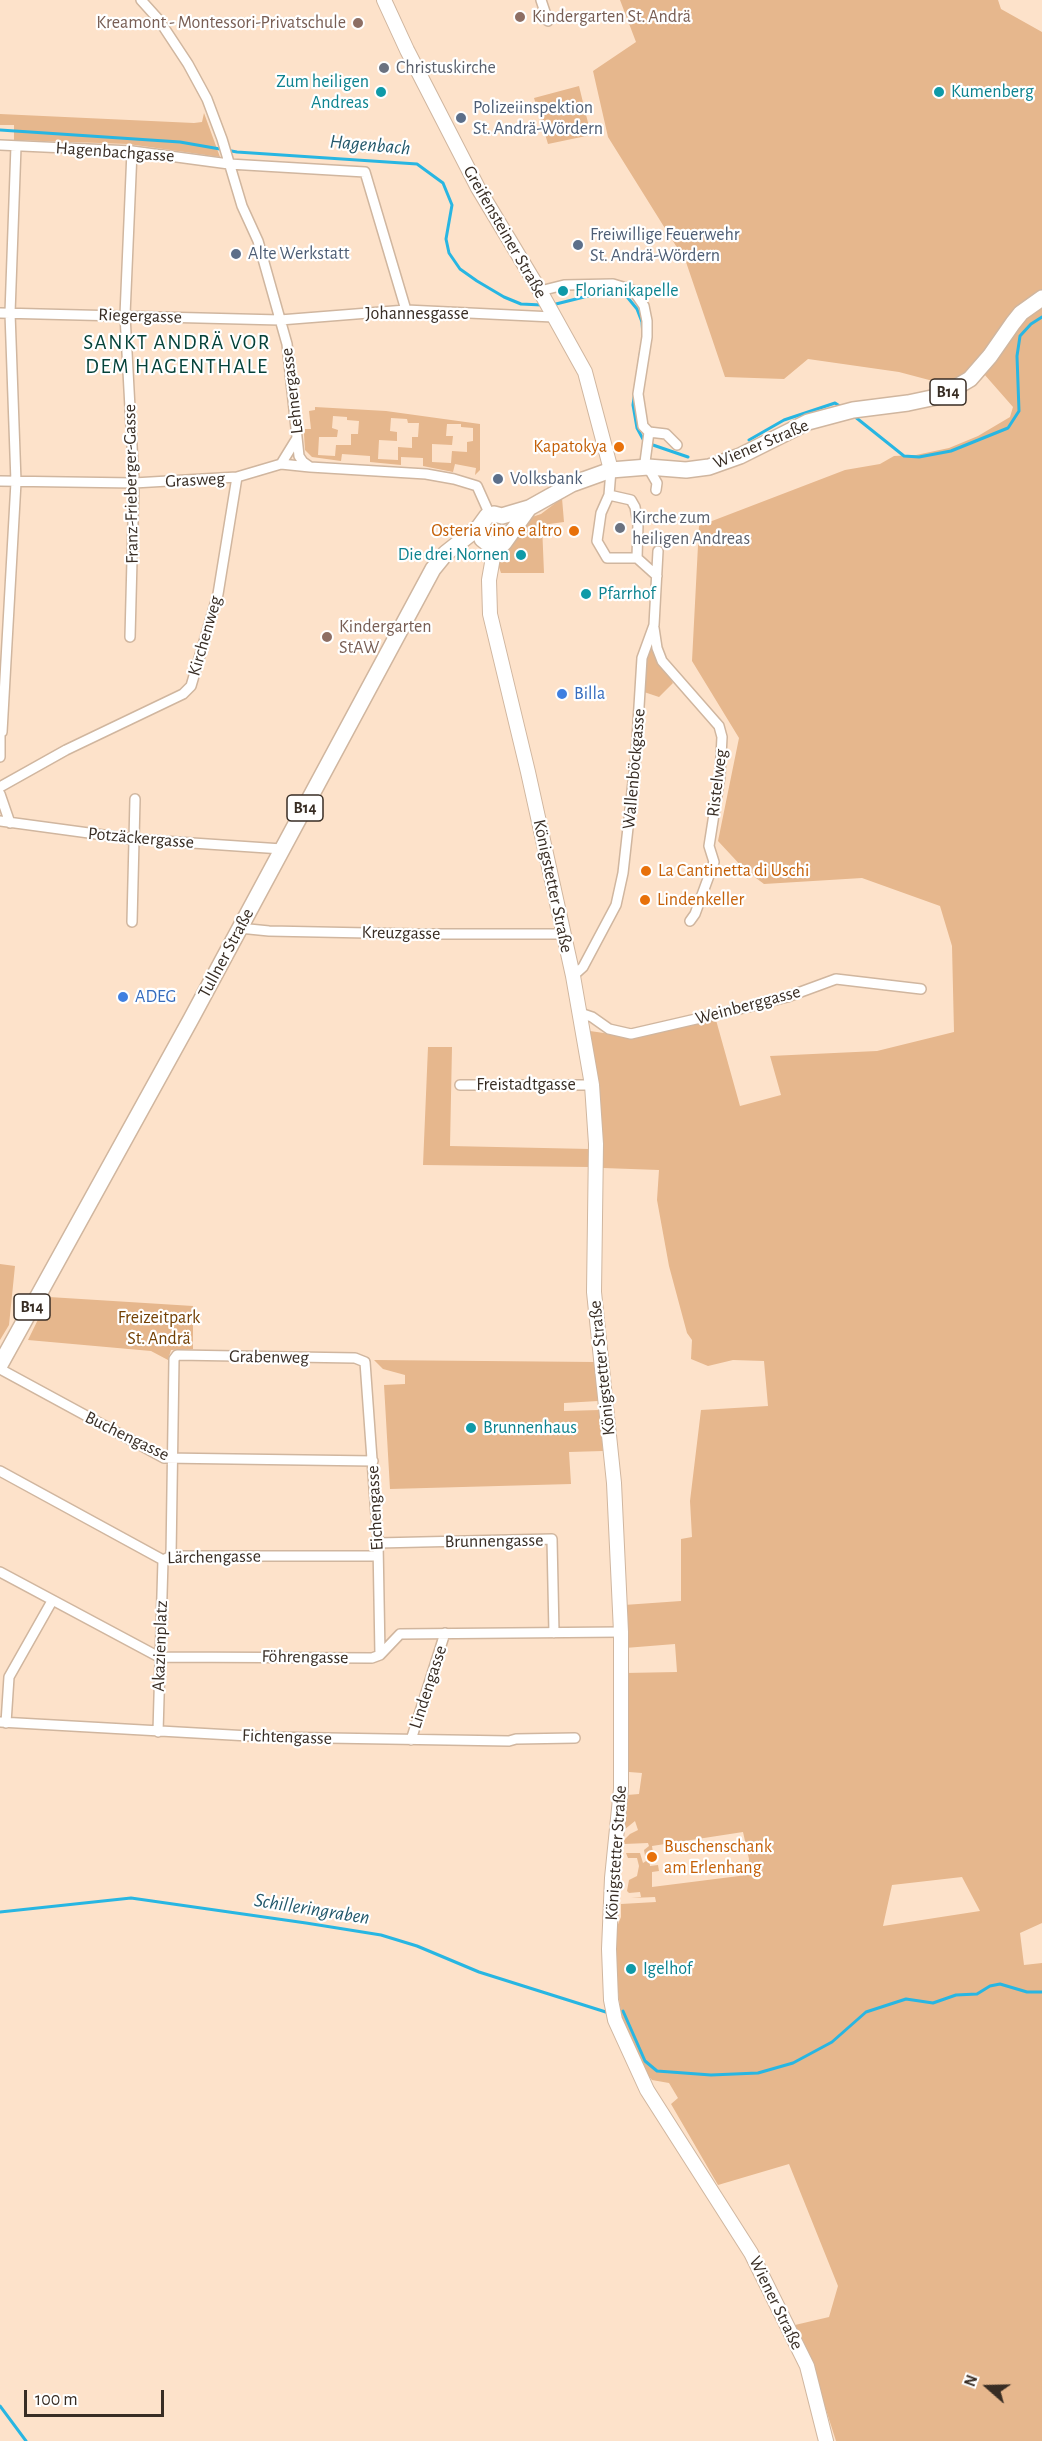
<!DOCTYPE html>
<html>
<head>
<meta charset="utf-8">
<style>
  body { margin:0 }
  #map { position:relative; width:1042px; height:2441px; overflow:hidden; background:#fde2ca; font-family:"Alegreya Sans",sans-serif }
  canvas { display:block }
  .north { position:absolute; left:958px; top:2357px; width:60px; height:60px; -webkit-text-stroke:4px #fff; paint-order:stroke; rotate:290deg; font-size:16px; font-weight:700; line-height:24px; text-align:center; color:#382d24 }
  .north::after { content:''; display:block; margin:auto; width:21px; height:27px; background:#382d24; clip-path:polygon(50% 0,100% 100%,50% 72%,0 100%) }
  .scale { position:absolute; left:24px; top:2390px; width:140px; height:27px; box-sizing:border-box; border:3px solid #382d24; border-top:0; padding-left:8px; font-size:18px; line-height:21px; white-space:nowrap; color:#382d24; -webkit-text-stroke:4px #fff; paint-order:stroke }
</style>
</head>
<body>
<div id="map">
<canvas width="1042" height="2441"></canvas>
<div class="north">N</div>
<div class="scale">100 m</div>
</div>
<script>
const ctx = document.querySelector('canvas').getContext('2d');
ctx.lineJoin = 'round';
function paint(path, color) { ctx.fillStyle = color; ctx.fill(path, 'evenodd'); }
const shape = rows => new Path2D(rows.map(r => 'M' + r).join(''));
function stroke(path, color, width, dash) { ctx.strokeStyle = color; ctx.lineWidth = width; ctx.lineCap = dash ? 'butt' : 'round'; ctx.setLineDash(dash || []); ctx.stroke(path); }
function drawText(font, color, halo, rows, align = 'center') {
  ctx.font = font + ' "Alegreya Sans",sans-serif'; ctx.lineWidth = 4.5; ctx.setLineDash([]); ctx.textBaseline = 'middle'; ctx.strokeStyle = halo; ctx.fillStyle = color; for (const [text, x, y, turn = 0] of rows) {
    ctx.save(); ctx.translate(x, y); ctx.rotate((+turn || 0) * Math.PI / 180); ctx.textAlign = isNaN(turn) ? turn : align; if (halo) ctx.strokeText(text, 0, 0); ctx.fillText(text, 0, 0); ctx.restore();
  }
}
paint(shape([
  [620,0,998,0,1001,9,1042,32,1042,1923,1020,1933,1024,1965,1042,1963,1042,2441,836,2441,812,2366,795,2325,829,2317,838,2286,789,2164,718,2185,671,2104,678,2098,669,2083,652,2080,644,2071,623,2028,616,1977,616,1929,621,1917,621,1904,656,1902,655,1897,631,1898,641,1897,640,1892,629,1893,627,1891,629,1880,637,1876,639,1866,637,1858,628,1858,626,1853,640,1853,643,1863,646,1861,644,1850,649,1846,648,1843,624,1844,624,1840,630,1834,638,1830,635,1821,624,1830,627,1795,639,1794,642,1773,629,1772,625,1673,677,1672,675,1644,625,1648,624,1605,681,1601,681,1539,692,1537,690,1501,701,1410,768,1406,764,1361,733,1360,708,1366,691,1359,692,1340,687,1333,669,1266,657,1200,659,1170,603,1168,590,1031,631,1037,716,1020,740,1106,781,1095,770,1056,877,1051,954,1032,952,946,940,906,862,878,764,884,744,869,718,841,739,738,692,661,699,526,845,470,880,464,894,456,916,455,949,448,978,436,1010,417,1013,407,984,374,940,385,933,381,899,372,808,359,784,379,725,377,686,262,608,137,593,71,636,42],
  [743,1832,749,1859,747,1875,652,1887,652,1872,659,1871,658,1865,650,1866,649,1854,653,1853,652,1846],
  [962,1877,980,1911,883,1926,892,1885],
  [579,86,591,135,548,144,534,98],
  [204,113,220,157,128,144,14,140,14,125,0,125,0,114,194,123,202,122],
  [315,407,386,411,480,424,480,470,475,475,476,468,455,464,453,472,423,466,423,458,401,457,401,465,370,462,370,456,342,454,341,461,312,457,305,450,304,434,305,429,311,429,309,411,315,410],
  [333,416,347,417,347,420,359,421,358,434,351,434,351,445,336,445,335,456,318,455,319,437,337,437,338,430,332,428],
  [391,418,407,419,408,423,419,423,418,437,412,437,412,448,398,447,398,460,378,459,379,440,397,441,397,432,390,431],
  [447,424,461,424,461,427,473,428,473,441,467,442,467,452,452,451,451,463,432,462,432,444,452,445,453,436,446,436],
  [562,498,564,522,542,525,544,573,501,573,498,564,512,546,516,533,532,517,541,514],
  [653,636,660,662,673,683,659,697,644,692,647,659],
  [428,1047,452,1047,450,1146,590,1149,589,1167,423,1165],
  [0,1264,15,1266,9,1325,0,1340],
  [49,1297,193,1306,193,1349,171,1350,168,1360,151,1351,28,1340],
  [374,1360,595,1362,598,1401,564,1403,564,1411,599,1410,603,1451,569,1452,571,1484,390,1489,384,1385,405,1384,405,1375,383,1369]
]), '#e6b78d');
stroke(shape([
  [0,130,180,142,237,152,417,164,443,183,452,205,446,239,449,253,460,269,477,281,504,297,521,304,542,305],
  [552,305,604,292,621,293,628,298,637,309,642,322,643,336],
  [641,349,633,405,637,428,644,441],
  [854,416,904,456,919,457,951,451,1008,428,1019,411,1017,356,1020,336,1031,324,1042,317],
  [749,440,784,420,835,403,841,407],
  [650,444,688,457],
  [0,1912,131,1898,306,1923,381,1935,417,1946,479,1972,609,2013],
  [623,2011,645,2061,657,2071,711,2075,758,2073,793,2063,832,2042,866,2012,906,1999,933,2003,956,1995,977,1994,990,1986,1000,1984,1027,1992,1042,1992],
  [0,2406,26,2441]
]), '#28b6e2', 3);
const street = shape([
  [141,0,159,20,188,64,207,99,222,139,242,206,258,241,287,344,299,456,303,462,310,467,426,474,454,479,477,486,490,515],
  [541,0,548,21],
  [0,145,132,151,229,164,365,172,406,310],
  [540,291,564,285,613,284,633,290,644,306,647,321,647,337,638,394,643,426,649,432,666,434,677,445],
  [0,313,280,320,406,310,553,317],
  [649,432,645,462,657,483,656,490],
  [281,464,297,438],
  [611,470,609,495,601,513,597,541,607,558,637,558,657,576],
  [0,481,134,483,237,477,281,464,310,467],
  [609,495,631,500,635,507,638,524,637,558],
  [654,628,657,648,662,661,719,726,722,737,720,776,709,846,714,862,695,914,690,921],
  [130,637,134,483,125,315,132,151],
  [0,732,0,757],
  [2,732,16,482,10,313,16,146],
  [0,787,66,750,183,694,191,686,218,594,237,477],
  [0,794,10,823],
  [0,821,133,839,282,849],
  [132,922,135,799],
  [239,928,269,931,417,934,564,934],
  [573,976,583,967,616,905,623,873,636,755,642,658,654,625,658,551],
  [580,1013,592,1017,609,1029,631,1034,748,1007,787,997,836,979,921,989],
  [460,1085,592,1085],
  [0,1369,164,1458,373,1461],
  [0,1471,163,1560,171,1556,378,1556],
  [378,1543,552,1539,554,1633],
  [171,1556,174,1359,177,1355,355,1358,365,1362,378,1543,380,1655],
  [0,1572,159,1657,372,1658,380,1655,400,1634,621,1632],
  [0,1722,267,1737,509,1741,516,1739,575,1738],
  [6,1723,9,1677,52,1601],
  [158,1732,163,1560],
  [411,1740,445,1633]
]);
const secondary = shape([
  [384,0,407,50,478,188,540,291,585,372,611,470],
  [495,546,489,580,490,614,528,772,573,976,592,1085,596,1144,594,1292,614,1483,621,1632,621,1789,612,1878,609,1949,611,2000,615,2020,647,2090,751,2253,807,2366,826,2441]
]);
const primary = shape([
  [529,508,502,516,494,514,487,516,479,527,482,539,491,546,504,543,529,508,572,484,611,470,648,467,686,470,709,467,740,456,808,422,853,410,908,403,941,396,970,379,990,356,1013,323,1021,313,1042,298],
  [0,1365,191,1019,433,569,446,553,479,527]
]);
stroke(street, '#d0b69f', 12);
stroke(secondary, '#d0b69f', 16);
stroke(primary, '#d0b69f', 18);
stroke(street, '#fff', 9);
stroke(secondary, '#fff', 14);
stroke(primary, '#fff', 15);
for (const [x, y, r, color] of [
  [520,17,6,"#8d6e63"],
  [358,23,6,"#8d6e63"],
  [384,68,6,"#6b7280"],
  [381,92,6,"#0f9aa8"],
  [939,92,6,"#0f9aa8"],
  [461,118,6,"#5c6f8a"],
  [578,245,6,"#5c6f8a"],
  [236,254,6,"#5c6f8a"],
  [563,291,6,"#0f9aa8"],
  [619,447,6,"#e8710a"],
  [498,479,6,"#5c6f8a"],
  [620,528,6,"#6b7280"],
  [574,531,6,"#e8710a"],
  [521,555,6,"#0f9aa8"],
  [586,594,6,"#0f9aa8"],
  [327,637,6,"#8d6e63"],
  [562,694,6,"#3f7fe0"],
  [646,871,6,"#e8710a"],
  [645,900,6,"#e8710a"],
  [123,997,6,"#3f7fe0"],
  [471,1428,6,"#0f9aa8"],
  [652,1857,6,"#e8710a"],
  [631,1969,6,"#0f9aa8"]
]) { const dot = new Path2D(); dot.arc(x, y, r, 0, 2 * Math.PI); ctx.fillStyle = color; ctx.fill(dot); stroke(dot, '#fff', 2); }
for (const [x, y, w] of [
  [948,392,36],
  [305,808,36],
  [32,1307,36]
]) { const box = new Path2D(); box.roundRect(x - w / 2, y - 13, w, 26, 4.5); ctx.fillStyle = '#fff'; ctx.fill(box); stroke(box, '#382d24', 1.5); }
drawText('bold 16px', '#382d24', null, [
  ["B14",948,392],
  ["B14",305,808],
  ["B14",32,1307]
]);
drawText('18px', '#785e54', '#fff', [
  ["Kindergarten St. Andrä",532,17],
  ["Kreamont - Montessori-Privatschule",346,23,"right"],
  ["Kindergarten",339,627],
  ["StAW",339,648]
], 'left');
drawText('18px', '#5b616d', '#fff', [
  ["Christuskirche",396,68],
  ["Kirche zum",632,518],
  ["heiligen Andreas",632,539]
], 'left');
drawText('18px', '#0d838f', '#fff', [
  ["Zum heiligen",369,82,"right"],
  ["Andreas",369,103,"right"],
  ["Kumenberg",951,92],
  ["Florianikapelle",575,291],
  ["Die drei Nornen",509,555,"right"],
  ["Pfarrhof",598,594],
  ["Brunnenhaus",483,1428],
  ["Igelhof",643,1969]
], 'left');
drawText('18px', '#4e5e75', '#fff', [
  ["Polizeiinspektion",473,108],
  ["St. Andrä-Wördern",473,129],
  ["Freiwillige Feuerwehr",590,235],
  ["St. Andrä-Wördern",590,256],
  ["Alte Werkstatt",248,254],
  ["Volksbank",510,479]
], 'left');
drawText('18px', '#382d24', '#fff', [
  ["Hagenbachgasse",115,152,4],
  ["Greifensteiner Straße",505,232,60],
  ["Johannesgasse",417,314],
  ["Riegergasse",140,316,2],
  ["Lehnergasse",292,391,-97],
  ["Wiener Straße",761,444,-23],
  ["Grasweg",195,480,-3],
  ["Franz-Frieberger-Gasse",131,484,-91],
  ["Kirchenweg",205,636,-74],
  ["Wallenböckgasse",634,769,-85],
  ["Ristelweg",717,783,-83],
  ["Potzäckergasse",141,838,5],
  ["Königstetter Straße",553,886,78],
  ["Kreuzgasse",401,933,1],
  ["Tullner Straße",226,953,-62],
  ["Weinberggasse",748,1005,-15],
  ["Freistadtgasse",526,1085],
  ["Grabenweg",269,1357,1],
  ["Königstetter Straße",602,1368,-96],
  ["Buchengasse",127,1436,26],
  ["Eichengasse",375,1508,-93],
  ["Brunnengasse",494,1541,-1],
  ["Lärchengasse",214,1557,-1],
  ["Akazienplatz",160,1646,-88],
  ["Föhrengasse",305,1657,1],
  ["Lindengasse",428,1687,-72],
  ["Fichtengasse",287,1737,2],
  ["Königstetter Straße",616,1853,-86],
  ["Wiener Straße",776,2303,64]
]);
drawText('18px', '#c56008', '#fff', [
  ["Kapatokya",607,447,"right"],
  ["Osteria vino e altro",562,531,"right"],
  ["La Cantinetta di Uschi",658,871],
  ["Lindenkeller",657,900],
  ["Buschenschank",664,1847],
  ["am Erlenhang",664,1868]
], 'left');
drawText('18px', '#366cbe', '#fff', [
  ["Billa",574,694],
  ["ADEG",135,997]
], 'left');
drawText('18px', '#734105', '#fff', [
  ["Freizeitpark",159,1318],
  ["St. Andrä",159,1339]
]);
drawText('italic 20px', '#24596c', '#fff', [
  ["Hagenbach",370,145,5],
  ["Schilleringraben",312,1909,9]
]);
ctx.letterSpacing = '1.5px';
drawText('21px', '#054239', '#fff', [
  ["SANKT ANDRÄ VOR",177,343],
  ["DEM HAGENTHALE",177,367]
]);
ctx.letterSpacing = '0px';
</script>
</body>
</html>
